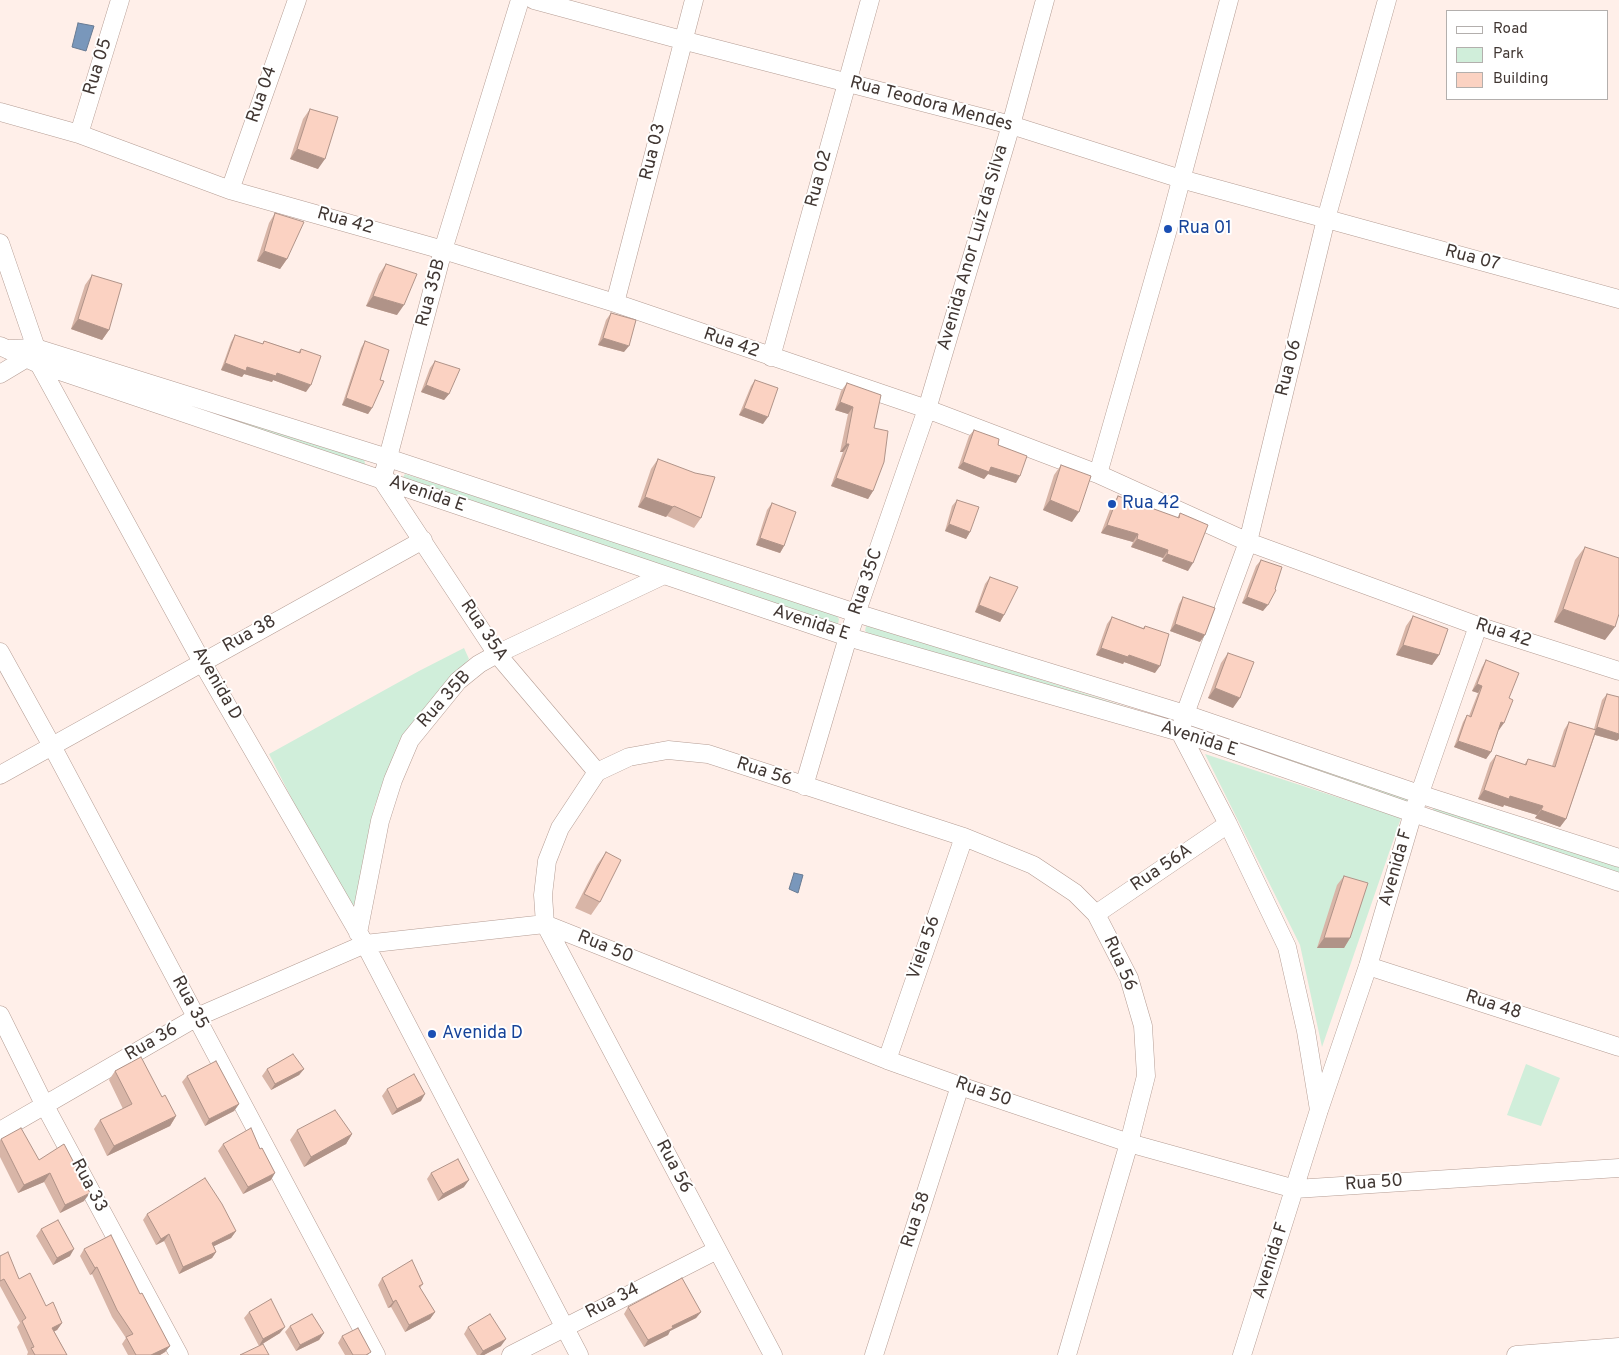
<!DOCTYPE html>
<html>
<head>
<meta charset="utf-8">
<style>
  body { margin:0 }
  #map { position:relative; width:1619px; height:1355px; overflow:hidden; background:#ffefe9; font-family:Overpass,sans-serif }
  canvas { display:block }
  .legend { position:absolute; left:1446px; top:10px; width:162px; height:90px; box-sizing:border-box; background:#fff; border:1px solid #b3afad; margin:0; padding:6px 9px; list-style:none; font-size:15px; color:#413733 }
  .legend li { display:flex; align-items:center; gap:10px; height:25px }
  .legend b { width:25px; border:1px solid #b3afad }
</style>
</head>
<body>
<div id="map">
<canvas width="1619" height="1355"></canvas>
<ul class="legend">
<li><b style="height:6px;background:#fff"></b>Road</li>
<li><b style="height:14px;background:#d0eeda"></b>Park</li>
<li><b style="height:14px;background:#fbd2c2"></b>Building</li>
</ul>
</div>
<script>
const ctx = document.querySelector('canvas').getContext('2d');
ctx.lineJoin = 'round';
function paint(path, color) { ctx.fillStyle = color; ctx.fill(path, 'evenodd'); }
const shape = rows => new Path2D(rows.map(r => 'M' + r).join(''));
function stroke(path, color, width, dash) { ctx.strokeStyle = color; ctx.lineWidth = width; ctx.lineCap = dash ? 'butt' : 'round'; ctx.setLineDash(dash || []); ctx.stroke(path); }
function drawText(font, color, halo, rows, align = 'center') {
  ctx.font = font + ' Overpass,sans-serif'; ctx.lineWidth = 4; ctx.setLineDash([]); ctx.textBaseline = 'middle'; ctx.strokeStyle = halo; ctx.fillStyle = color; for (const [text, x, y, turn = 0] of rows) {
    ctx.save(); ctx.translate(x, y); ctx.rotate((+turn || 0) * Math.PI / 180); ctx.textAlign = isNaN(turn) ? turn : align; if (halo) ctx.strokeText(text, 0, 0); ctx.fillText(text, 0, 0); ctx.restore();
  }
}
paint(shape([
  [57,362,359,457,364,460,366,466],
  [405,474,578,529,753,589,836,615,839,619,838,624,836,627,404,481,403,477],
  [866,626,881,629,1149,714,871,635,865,631],
  [464,648,469,659,405,734,374,807,361,906,359,908,347,907,269,754,419,671],
  [1191,725,1410,799,1409,804,1190,727],
  [1205,754,1401,818,1322,1047,1300,945],
  [1436,806,1619,867,1619,874,1433,813,1433,809],
  [1526,1064,1560,1078,1541,1126,1507,1115]
]), '#d0eeda');
const water = shape([
  [78,23,94,26,86,51,72,47,78,23],
  [794,873,803,875,798,893,789,889,794,873]
]);
paint(water, '#7997bb');
stroke(water, '#687a92', 1);
const minor = shape([
  [520,0,443,250,382,480,497,654,597,772],
  [534,0,682,40,1011,125,1181,179,1619,299],
  [0,112,79,134,230,190,443,250,615,303,927,409,1098,474,1248,542,1478,626,1619,671],
  [79,134,120,0],
  [230,190,297,0],
  [0,243,36,348,39,364,202,662,365,944,579,1355],
  [615,303,694,0],
  [0,346,39,364,848,637,1180,732,1413,813,1619,882],
  [10,349,36,348,388,458,856,613,1185,714,1419,794,1619,858],
  [771,357,870,0],
  [0,374,25,359],
  [1098,474,1168,229,1229,0],
  [0,652,52,746,376,1355],
  [0,775,423,540],
  [804,786,848,637,927,409,1011,125,1045,0],
  [1096,914,1228,824],
  [358,933,380,821,393,780,410,740,458,681,479,664,497,654,664,575],
  [1368,966,1619,1047],
  [0,1015,45,1106,179,1355],
  [887,1060,964,837],
  [1319,1110,1306,1031,1287,947,1228,824,1180,732,1185,714,1248,542,1326,219,1387,0],
  [0,1131,197,1017,365,944,545,924,887,1060,960,1086,1129,1143,1295,1189,1619,1168],
  [511,1355,717,1250],
  [773,1355,545,924,543,895,547,861,560,828,597,772,629,757,668,750,708,754,964,837,1033,865,1075,893,1096,914,1129,978,1143,1026,1146,1076,1129,1143,1067,1355],
  [874,1355,960,1086],
  [1242,1355,1319,1110,1368,966,1413,813,1478,626],
  [1516,1355,1619,1347]
]);
stroke(minor, '#b59d94', 19);
stroke(minor, '#fff', 18);
paint(shape([
  [310,109,318,169,290,159,303,119],
  [275,213,287,259,280,269,257,261,269,223],
  [386,264,397,315,366,306,379,274],
  [92,275,109,330,102,340,71,329,85,285],
  [611,313,624,352,598,345,606,320],
  [235,335,262,344,264,341,298,352,301,349,306,392,273,380,272,382,244,374,242,377,221,370,231,342],
  [365,341,380,380,372,408,368,414,342,405,361,348],
  [435,361,449,394,444,400,421,392,430,368],
  [755,380,763,424,739,415,751,386],
  [847,383,874,428,873,491,868,499,831,486,843,452,840,452,848,414,835,410,841,391],
  [974,430,998,445,1016,483,988,474,984,479,958,468,969,436],
  [658,459,701,518,694,528,667,516,666,517,638,507,651,469],
  [1061,465,1072,522,1043,510,1054,475],
  [1118,496,1177,518,1180,513,1188,571,1162,561,1163,558,1131,547,1133,542,1101,533,1112,504],
  [957,500,970,532,966,539,945,531,952,506],
  [772,503,784,546,780,553,756,545,767,510],
  [1585,547,1605,640,1554,622,1575,560],
  [1261,560,1263,611,1242,603,1256,566],
  [990,577,1004,615,1000,622,975,612,985,584],
  [1183,597,1200,642,1170,631,1179,604],
  [1413,616,1439,655,1432,665,1396,655,1406,626],
  [1112,617,1143,628,1145,626,1155,673,1124,662,1123,664,1096,655,1107,624],
  [1228,653,1233,708,1208,698,1221,663],
  [1486,660,1509,698,1499,730,1499,729,1491,752,1486,759,1454,747,1463,722,1467,715,1469,716,1478,693,1472,691,1482,667],
  [1607,694,1617,741,1595,735,1566,819,1560,827,1535,818,1537,815,1504,805,1503,807,1478,799,1490,763,1496,755,1524,765,1528,759,1552,766,1564,730,1569,722,1594,729,1602,700],
  [606,852,600,902,591,915,575,908,597,865],
  [1344,876,1350,938,1344,948,1317,948,1337,885],
  [267,1069,304,1069,299,1075,271,1090,262,1076],
  [115,1071,162,1097,176,1116,170,1126,107,1156,94,1129,100,1120,123,1109,109,1080],
  [187,1076,239,1104,234,1111,205,1126,182,1082],
  [387,1089,421,1101,392,1115,382,1096],
  [297,1130,352,1134,346,1144,304,1167,290,1140],
  [1,1139,39,1160,84,1201,60,1213,44,1182,18,1193,0,1157,0,1141],
  [223,1144,271,1180,243,1194,218,1151],
  [431,1173,464,1187,438,1201,427,1179],
  [147,1214,236,1231,231,1238,214,1246,216,1252,212,1258,179,1274,164,1241,156,1245,143,1220],
  [41,1229,70,1256,53,1265,36,1236],
  [84,1249,140,1294,170,1346,165,1352,160,1355,128,1355,122,1344,126,1338,112,1317,92,1274,90,1275,80,1256],
  [0,1256,19,1279,62,1323,57,1330,54,1331,67,1355,27,1355,28,1352,17,1327,20,1323,0,1286],
  [382,1278,423,1284,420,1288,435,1312,430,1319,405,1332,391,1307,388,1308,378,1285],
  [628,1307,701,1312,696,1318,670,1331,668,1335,644,1347,624,1314],
  [249,1312,280,1333,259,1346,244,1318],
  [290,1326,324,1333,319,1340,296,1351,285,1332],
  [468,1327,501,1346,484,1355,477,1355,464,1334],
  [342,1336,369,1355,345,1355,338,1343]
]), '#d8b5a7');
paint(shape([
  [297,149,325,159,318,169,290,159],
  [264,251,287,259,280,269,257,261],
  [373,296,404,305,397,315,366,306],
  [78,319,109,330,102,340,71,329],
  [603,338,629,346,624,352,598,345],
  [225,363,277,373,311,385,306,392,273,380,272,382,244,374,242,377,221,370],
  [426,385,449,394,444,400,421,392],
  [346,398,372,408,368,414,342,405],
  [840,402,853,407,848,414,835,410],
  [744,408,768,417,763,424,739,415],
  [846,444,849,444,843,452,840,452],
  [963,462,991,467,1020,476,1016,483,988,474,984,479,958,468],
  [836,478,873,491,868,499,831,486],
  [645,497,673,507,666,517,638,507],
  [1050,500,1079,512,1072,522,1043,510],
  [949,524,970,532,966,539,945,531],
  [1107,525,1138,534,1133,542,1101,533],
  [760,538,784,546,780,553,756,545],
  [1137,539,1168,550,1163,558,1131,547],
  [1167,554,1193,563,1188,571,1162,561],
  [1247,597,1268,605,1263,611,1242,603],
  [979,605,1004,615,1000,622,975,612],
  [1563,609,1615,627,1605,640,1554,622],
  [1175,624,1205,635,1200,642,1170,631],
  [1403,645,1439,655,1432,665,1396,655],
  [1101,648,1129,655,1160,666,1155,673,1124,662,1123,664,1096,655],
  [1477,684,1482,686,1478,693,1472,691],
  [1215,688,1240,698,1233,708,1208,698],
  [1501,722,1504,723,1499,730,1497,729],
  [1597,727,1619,734,1619,739,1617,741,1592,734],
  [1458,741,1491,752,1486,759,1454,747],
  [1484,790,1510,796,1543,806,1537,815,1504,805,1503,807,1478,799],
  [1541,810,1566,819,1560,827,1535,818],
  [1324,938,1350,938,1344,948,1317,948],
  [304,1069,299,1075,271,1090,275,1084],
  [425,1094,421,1101,392,1115,397,1109],
  [239,1104,234,1111,205,1126,209,1119],
  [176,1116,170,1126,107,1156,114,1146],
  [352,1134,346,1144,304,1167,311,1157],
  [50,1173,44,1182,18,1193,24,1185],
  [275,1173,271,1180,243,1194,248,1187],
  [469,1180,464,1187,438,1201,443,1194],
  [90,1193,84,1201,60,1213,65,1205],
  [236,1231,231,1238,208,1249,212,1243],
  [169,1234,164,1241,156,1245,161,1239],
  [74,1249,70,1256,53,1265,57,1258],
  [216,1252,212,1258,179,1274,183,1267],
  [97,1267,92,1274,90,1275,95,1268],
  [396,1300,391,1307,388,1308,393,1302],
  [435,1312,430,1319,405,1332,409,1325],
  [701,1312,696,1318,670,1331,668,1335,644,1347,648,1340,672,1326],
  [62,1323,57,1330,47,1335,52,1328],
  [285,1327,280,1333,259,1346,263,1339],
  [324,1333,319,1340,296,1351,300,1345],
  [506,1339,501,1346,484,1355,480,1355,483,1351],
  [170,1346,165,1352,160,1355,151,1355]
]), '#b09388');
const building = shape([
  [310,109,338,117,325,159,297,149,310,109],
  [275,213,304,222,287,259,264,251,275,213],
  [386,264,417,274,404,305,373,296,386,264],
  [92,275,122,284,109,330,78,319,92,275],
  [611,313,636,320,629,346,603,338,611,313],
  [235,335,263,344,264,341,300,353,301,349,321,356,311,385,277,373,276,376,247,367,246,371,225,363,235,335],
  [365,341,389,350,380,380,384,381,372,408,346,398,365,341],
  [435,361,460,369,449,394,426,385,435,361],
  [755,380,778,388,768,417,744,408,755,380],
  [847,383,881,395,874,428,888,431,884,462,873,491,836,478,849,444,846,444,853,407,840,402,847,383],
  [974,430,999,439,998,445,1027,456,1020,476,991,467,989,472,963,462,974,430],
  [658,459,695,473,715,477,701,518,674,506,673,507,645,497,658,459],
  [1061,465,1091,476,1079,512,1050,500,1061,465],
  [1118,496,1179,518,1180,513,1208,525,1193,563,1167,554,1168,550,1137,539,1138,534,1107,525,1118,496],
  [957,500,979,507,970,532,949,524,957,500],
  [772,503,796,512,784,546,760,538,772,503],
  [1585,547,1619,558,1619,614,1615,627,1563,609,1585,547],
  [1261,560,1282,567,1275,589,1276,590,1268,605,1247,597,1261,560],
  [990,577,1018,587,1004,615,979,605,990,577],
  [1183,597,1215,608,1205,635,1175,624,1183,597],
  [1413,616,1448,629,1439,655,1403,645,1413,616],
  [1112,617,1144,629,1145,626,1169,634,1160,666,1129,655,1128,657,1101,648,1112,617],
  [1228,653,1254,662,1240,698,1215,688,1228,653],
  [1486,660,1519,673,1509,698,1513,700,1504,723,1501,722,1491,752,1458,741,1467,715,1471,717,1482,686,1477,684,1486,660],
  [1607,694,1619,697,1619,734,1597,727,1607,694],
  [1569,722,1596,730,1566,819,1541,810,1543,806,1510,796,1509,799,1484,790,1496,755,1526,765,1528,759,1555,767,1569,722],
  [606,852,621,860,600,902,584,894,606,852],
  [1344,876,1368,883,1350,938,1324,938,1344,876],
  [293,1054,304,1069,275,1084,267,1069,293,1054],
  [141,1057,162,1097,165,1095,176,1116,114,1146,100,1120,132,1104,115,1071,141,1057],
  [216,1061,239,1104,209,1119,187,1076,216,1061],
  [414,1074,425,1094,397,1109,387,1089,414,1074],
  [335,1110,352,1134,311,1157,297,1130,335,1110],
  [21,1128,39,1160,64,1144,90,1193,65,1205,50,1173,24,1185,1,1139,21,1128],
  [251,1128,260,1149,262,1148,275,1173,248,1187,223,1144,251,1128],
  [458,1159,469,1180,443,1194,431,1173,458,1159],
  [205,1178,222,1204,236,1231,212,1243,216,1252,183,1267,169,1234,161,1239,147,1214,205,1178],
  [58,1220,74,1249,57,1258,41,1229,58,1220],
  [111,1235,140,1294,142,1293,170,1346,151,1355,136,1355,126,1337,133,1334,117,1310,97,1267,95,1268,84,1249,111,1235],
  [8,1252,19,1279,30,1273,46,1306,53,1302,62,1323,52,1328,67,1355,35,1355,31,1348,34,1347,22,1321,26,1318,4,1279,0,1281,0,1256,8,1252],
  [412,1260,423,1284,419,1286,435,1312,409,1325,396,1300,393,1302,382,1278,412,1260],
  [682,1278,701,1312,672,1326,673,1328,648,1340,628,1307,682,1278],
  [271,1299,285,1327,263,1339,249,1312,271,1299],
  [312,1314,324,1333,300,1345,290,1326,312,1314],
  [490,1314,506,1339,483,1351,468,1327,490,1314],
  [358,1328,371,1352,366,1355,353,1355,342,1336,358,1328],
  [263,1344,269,1355,240,1355,263,1344]
]);
paint(building, '#fbd2c2');
stroke(building, '#b09388', 1);
for (const [x, y, r, color] of [
  [1168,229,5,"#1a4fb4"],
  [1112,504,5,"#1a4fb4"],
  [432,1034,5,"#1a4fb4"]
]) { const dot = new Path2D(); dot.arc(x, y, r, 0, 2 * Math.PI); ctx.fillStyle = color; ctx.fill(dot); stroke(dot, '#fff', 2); }
drawText('18px', '#413733', '#fff', [
  ["Rua 05",99,67,-73],
  ["Rua 04",263,95,-71],
  ["Rua Teodora Mendes",931,105,15],
  ["Rua 03",654,152,-76],
  ["Rua 02",820,179,-75],
  ["Rua 42",345,222,16],
  ["Avenida Anor Luiz da Silva",974,248,-74],
  ["Rua 07",1472,259,15],
  ["Rua 35B",432,293,-75],
  ["Rua 42",731,344,19],
  ["Rua 06",1290,368,-76],
  ["Avenida E",427,495,19],
  ["Rua 35C",867,582,-71],
  ["Avenida E",811,624,18],
  ["Rua 35A",483,631,56],
  ["Rua 42",1503,634,18],
  ["Rua 38",250,635,-29],
  ["Avenida D",216,684,60],
  ["Rua 35B",445,700,-48],
  ["Avenida E",1199,740,18],
  ["Rua 56",764,773,18],
  ["Avenida F",1397,868,-74],
  ["Rua 56A",1162,869,-34],
  ["Rua 50",605,948,22],
  ["Viela 56",925,948,-71],
  ["Rua 56",1119,964,66],
  ["Rua 35",189,1003,62],
  ["Rua 48",1493,1006,18],
  ["Rua 36",152,1043,-30],
  ["Rua 50",983,1093,19],
  ["Rua 56",673,1167,62],
  ["Rua 50",1374,1184,-4],
  ["Rua 33",88,1186,62],
  ["Rua 58",917,1220,-72],
  ["Avenida F",1272,1261,-72],
  ["Rua 34",613,1302,-27]
]);
drawText('18px', '#164399', '#fff', [
  ["Rua 01",1178,229],
  ["Rua 42",1122,504],
  ["Avenida D",442,1034]
], 'left');
</script>
</body>
</html>
